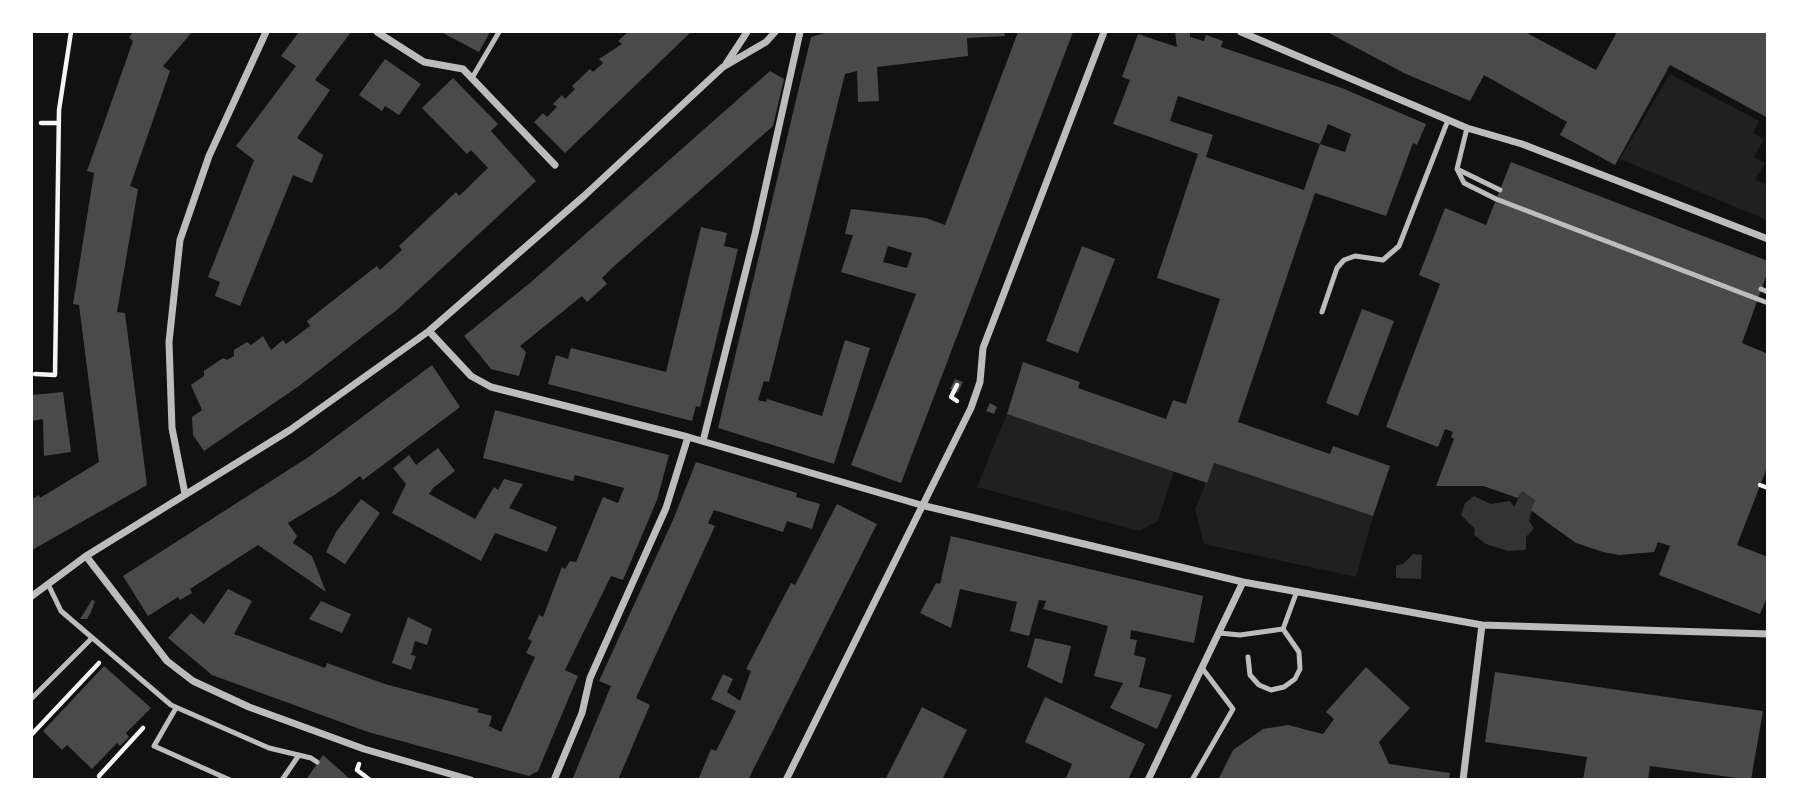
<!DOCTYPE html>
<html>
<head>
<meta charset="utf-8">
<style>
  body { margin:0 }
  #map { position:relative; width:1799px; height:811px; overflow:hidden; background:#111; font-family:Spectral,serif }
  canvas { display:block }
  .frame { position:absolute; inset:0; border:33px solid #fff; pointer-events:none }
</style>
</head>
<body>
<div id="map">
<canvas width="1799" height="811"></canvas>
<div class="frame"></div>
</div>
<script>
const ctx = document.querySelector('canvas').getContext('2d');
ctx.lineJoin = 'round';
function paint(path, color) { ctx.fillStyle = color; ctx.fill(path, 'evenodd'); }
const shape = rows => new Path2D(rows.map(r => 'M' + r).join(''));
function stroke(path, color, width, dash) { ctx.strokeStyle = color; ctx.lineWidth = width; ctx.lineCap = dash ? 'butt' : 'round'; ctx.setLineDash(dash || []); ctx.stroke(path); }
paint(shape([
  [1670,74,1759,121,1753,133,1764,139,1754,157,1765,163,1755,180,1767,185,1767,220,1620,159],
  [1007,414,1174,471,1158,521,1139,531,977,487],
  [1214,463,1373,516,1356,577,1204,544,1195,509]
]), '#202020');
paint(shape([
  [1522,491,1535,500,1529,521,1534,528,1526,537,1526,550,1508,551,1486,544,1474,535,1475,529,1461,515,1465,503,1474,496,1491,504,1510,501,1514,507],
  [1413,554,1422,555,1421,579,1396,578,1396,566,1403,564]
]), '#333');
paint(shape([
  [133,32,192,32,163,66,170,71,130,186,138,189,117,312,125,313,147,485,32,550,32,499,39,495,40,498,99,462,79,305,73,304,94,173,87,171,133,41,129,37],
  [299,32,351,32,315,80,330,90,297,138,323,155,312,183,293,175,240,306,215,296,220,282,208,277,254,160,236,146,296,66,281,56],
  [441,32,490,32,479,52],
  [628,32,691,32,565,153,534,122,543,113,547,117,557,107,553,104,562,95,565,99,575,89,572,86,590,69,593,72,603,63,599,59,622,44,618,41],
  [828,32,1004,32,1005,36,967,38,968,56,877,67,879,101,858,102,857,71,845,74,769,382,764,381,758,400,766,402,767,399,822,416,845,340,870,348,834,464,718,428,811,37],
  [1018,32,1073,32,901,483,851,465,916,294,841,272,853,235,845,234,851,209,926,218,945,225],
  [888,246,912,253,907,268,883,262],
  [1175,32,1190,32,1190,37,1204,41,1206,35,1223,41,1221,47,1342,88,1426,124,1417,145,1413,143,1386,216,1315,193,1238,422,1330,454,1333,446,1390,466,1373,516,1214,463,1207,483,1007,414,1023,362,1080,382,1078,388,1166,419,1173,400,1186,404,1220,299,1157,278,1198,154,1113,124,1130,80,1122,77,1138,34,1177,47],
  [1178,96,1320,144,1328,124,1351,134,1345,152,1320,144,1304,190,1206,157,1213,135,1170,121],
  [1327,32,1525,32,1596,70,1617,32,1768,32,1768,118,1670,65,1615,165,1560,135,1567,122,1484,75,1470,101,1404,73],
  [385,59,421,84,399,115,385,106,382,111,359,95],
  [770,71,784,79,773,126,612,268,602,278,607,284,599,291,587,302,582,296,520,346,526,352,519,376,491,369,464,336,530,283],
  [453,78,498,124,491,131,536,181,398,309,299,386,204,451,193,435,192,417,202,410,191,385,204,376,204,371,223,358,227,360,234,356,234,350,247,342,251,345,263,336,271,350,283,340,286,344,310,326,307,321,369,272,377,266,380,270,402,250,399,246,456,192,459,196,488,168,471,150,467,154,422,108],
  [1511,162,1768,261,1768,271,1742,343,1768,354,1768,465,1737,545,1768,557,1768,595,1760,614,1659,575,1670,546,1658,542,1654,552,1619,555,1603,552,1576,543,1548,523,1531,510,1535,500,1522,491,1518,498,1483,486,1436,486,1454,439,1451,437,1453,432,1445,429,1438,447,1386,427,1440,284,1419,275,1445,208,1486,225],
  [701,227,727,233,724,246,738,249,700,407,696,406,692,421,548,384,556,355,568,359,571,348,666,372],
  [1082,246,1115,259,1078,353,1046,341],
  [1362,309,1394,321,1358,416,1326,403],
  [432,365,460,407,363,480,360,476,336,494,288,523,297,536,293,543,312,556,326,592,258,545,190,589,192,593,180,600,178,597,148,616,123,576,310,456],
  [955,379,963,382,958,393,950,389],
  [63,392,71,452,44,456,43,419,32,421,32,395],
  [990,403,997,407,994,414,986,411],
  [495,410,669,455,657,500,623,580,611,576,565,670,578,676,538,771,529,776,368,732,212,675,168,638,191,613,204,624,228,589,252,601,234,634,325,668,327,663,385,684,479,709,477,712,492,716,489,726,501,732,535,657,526,653,532,641,528,639,539,615,543,617,562,567,565,569,570,561,576,562,603,497,618,503,624,488,575,475,573,481,483,458],
  [438,448,455,471,433,488,429,494,475,519,494,487,498,490,504,479,523,484,509,508,557,527,547,552,495,533,481,561,392,513,406,484,393,468,409,455,416,465],
  [696,462,797,493,796,497,820,504,812,529,787,521,783,532,714,510,708,523,715,526,636,698,650,705,618,780,572,780,611,686,599,681,673,520],
  [361,499,380,513,345,564,326,552,336,532],
  [837,504,877,524,748,780,698,780,711,749,716,751,736,711,711,699,723,674,733,679,727,692,740,701,751,671,746,669,791,583,795,585],
  [951,536,1203,596,1194,643,1131,630,1130,639,1137,640,1134,655,1146,658,1139,687,1172,695,1157,729,1110,708,1123,683,1094,676,1108,626,1043,609,1046,601,1039,600,1029,636,1010,631,1017,602,960,589,951,628,920,613,936,583,940,584],
  [92,600,95,601,91,612,87,619,80,619],
  [321,601,351,614,342,633,309,619],
  [408,617,432,629,427,645,415,641,411,655,416,656,411,670,392,663],
  [1035,638,1071,646,1062,684,1027,667],
  [104,666,151,708,126,733,129,737,120,746,117,743,92,769,67,745,62,750,43,731],
  [1366,667,1410,708,1379,742,1389,764,1450,773,1449,780,1218,780,1233,750,1263,729,1288,725,1323,734,1334,719,1326,712],
  [1495,672,1763,711,1751,780,1650,766,1648,780,1583,780,1587,757,1485,742],
  [1045,697,1145,744,1128,780,1065,780,1072,764,1025,742],
  [922,707,967,730,942,780,885,780],
  [323,755,351,780,306,780]
]), '#4a4a4a');
stroke(shape([
  [41,123,59,123],
  [35,374,55,375,59,110,71,32],
  [957,385,951,397,957,401],
  [1760,485,1768,488],
  [32,734,99,663],
  [359,764,357,770,370,780],
  [99,776,143,728]
]), '#f5f5f5', 4.5);
stroke(shape([
  [472,78,499,32],
  [1467,128,1457,169,1464,183,1496,199,1768,303],
  [1459,170,1500,190],
  [1761,289,1768,292],
  [1322,312,1337,268,1344,260,1355,256,1383,260,1399,246,1448,120],
  [48,584,61,611,171,705,269,748,311,758,317,762],
  [1283,629,1297,591],
  [1219,633,1240,635,1283,629,1299,652,1300,669,1295,679,1284,687,1271,690,1259,685,1250,675,1248,657],
  [32,698,92,638],
  [176,708,154,746,230,780],
  [282,780,299,755],
  [1192,780,1233,709,1202,668]
]), '#bcbcbc', 5);
stroke(shape([
  [377,32,424,62,463,69,555,165],
  [1241,32,1467,128,1522,144,1768,239],
  [726,64,747,32],
  [429,331,471,376,491,387,688,437,921,505,1243,582,1482,625,1768,634],
  [703,441,755,234,800,32],
  [185,494,172,428,169,342,180,240,209,156,266,32],
  [86,556,167,661,193,681,249,707,364,749,471,780],
  [32,596,86,556,290,430,429,331,584,196,723,67,766,42,775,32],
  [554,780,582,713,590,678,666,508,688,437],
  [786,780,971,408,980,382,983,348,1104,32],
  [1148,780,1243,582],
  [1463,780,1482,625]
]), '#bcbcbc', 7);
</script>
</body>
</html>
